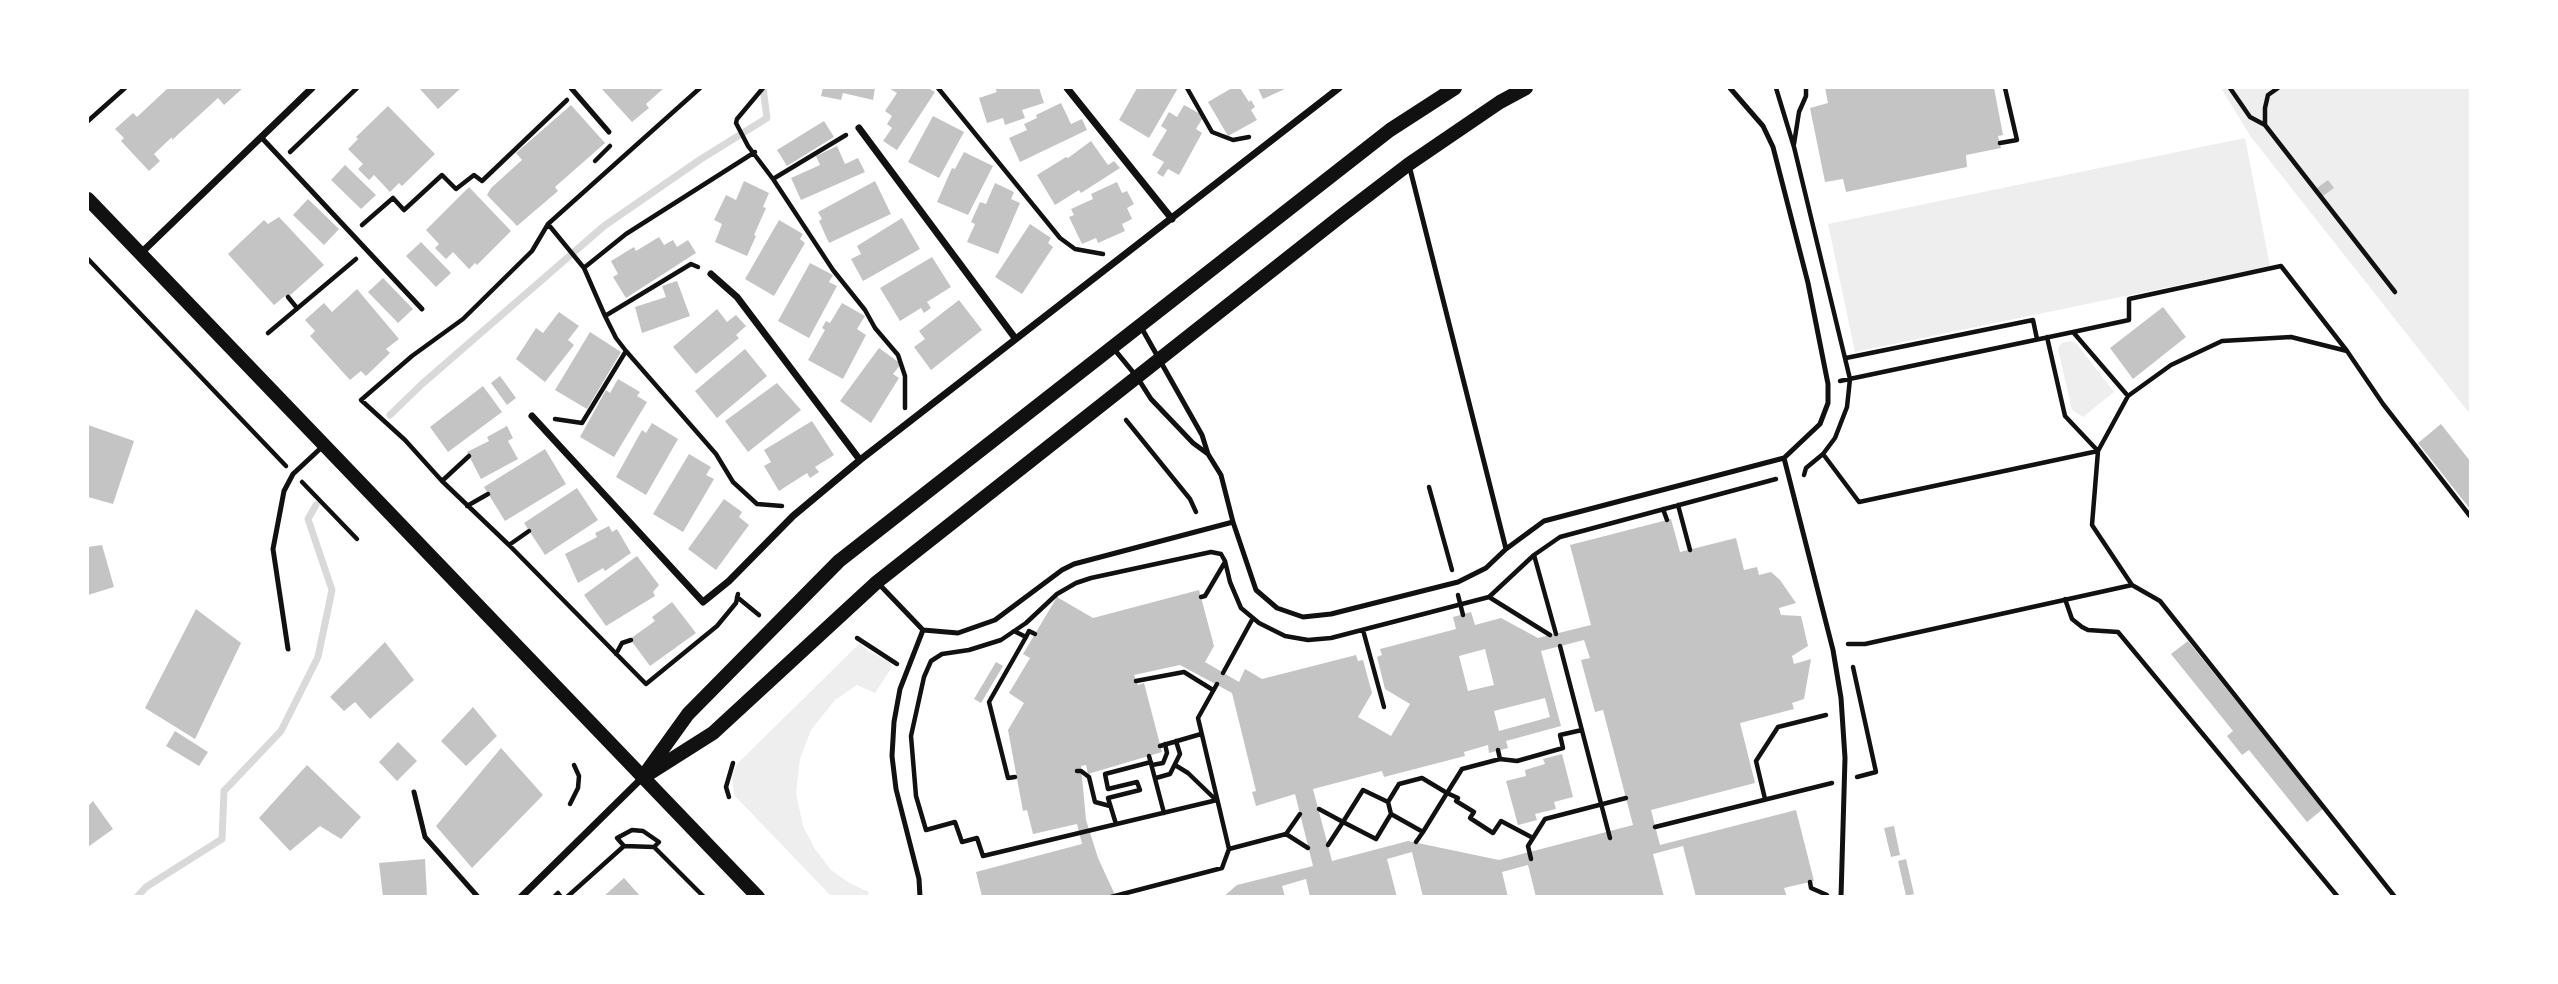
<!DOCTYPE html>
<html>
<head>
<meta charset="utf-8">
<style>
  body { margin:0 }
  #map { position:relative; width:2558px; height:984px; overflow:hidden; background:#fff; font-family:"Space Grotesk",sans-serif }
  canvas { display:block }
  .frame { position:absolute; inset:0; border:89px solid #fff; pointer-events:none }
</style>
</head>
<body>
<div id="map">
<canvas width="2558" height="984"></canvas>
<div class="frame"></div>
</div>
<script>
const ctx = document.querySelector('canvas').getContext('2d');
ctx.lineJoin = 'round';
function paint(path, color) { ctx.fillStyle = color; ctx.fill(path, 'evenodd'); }
const shape = rows => new Path2D(rows.map(r => 'M' + r).join(''));
function stroke(path, color, width, dash) { ctx.strokeStyle = color; ctx.lineWidth = width; ctx.lineCap = dash ? 'butt' : 'round'; ctx.setLineDash(dash || []); ctx.stroke(path); }
paint(shape([
  [2221,88,2470,88,2470,414,2251,137],
  [2245,138,2270,266,1855,352,1828,224],
  [2071,341,2077,344,2114,392,2083,417,2072,410,2058,349,2061,343],
  [860,643,868,651,890,662,892,667,875,693,857,685,835,700,811,730,800,759,796,793,803,826,815,849,831,870,851,884,869,892,868,896,831,896,734,795,732,776,737,764]
]), '#eee');
stroke(shape([
  [390,415,422,384,604,226,701,159,767,118,763,88],
  [137,897,146,887,222,839,224,791,281,731,318,657,332,590,308,519,316,505]
]), '#d9d9d9', 7);
paint(shape([
  [168,88,243,88,224,105,218,98,172,140,172,137,154,154,160,161,149,171,121,141,124,138,115,129,133,113,137,117],
  [419,88,461,88,438,109],
  [601,88,664,88,646,104,649,108,632,122],
  [823,88,875,88,873,100,843,93,841,100,821,96],
  [889,88,928,88,935,92,897,150,883,141,892,128,887,124,892,116,885,111,897,93],
  [995,88,1039,88,1044,103,1022,110,1025,118,1005,125,1003,118,987,123,979,98,997,92],
  [1137,88,1178,88,1149,138,1119,120],
  [1232,88,1240,88,1249,102,1251,100,1255,107,1251,110,1257,120,1228,136,1208,102],
  [1258,88,1287,88,1263,99],
  [1825,88,1994,88,2003,135,1998,136,2001,148,1966,155,1967,167,1846,192,1843,179,1825,182,1810,108,1828,103],
  [1061,103,1071,124,1082,119,1087,130,1020,162,1009,138,1027,130,1024,124,1037,118,1036,115],
  [571,105,605,143,555,187,558,191,517,226,487,195,491,188,522,160,516,153],
  [1184,105,1204,116,1196,129,1202,133,1179,175,1168,169,1163,177,1157,173,1164,162,1152,155,1167,130,1161,126,1169,112,1177,117],
  [388,106,435,154,402,186,399,183,390,192,374,175,369,180,358,169,363,164,348,149,358,139,356,137],
  [933,116,964,132,939,178,908,162],
  [824,121,834,137,787,166,777,150],
  [1091,141,1108,165,1114,161,1120,168,1081,193,1079,190,1055,205,1037,175,1066,157,1068,158],
  [837,146,845,164,858,158,865,172,801,200,791,178,820,165,816,156],
  [964,152,993,166,968,215,937,202,952,168,955,169],
  [345,165,376,195,361,209,331,180],
  [2328,180,2334,188,2323,196,2317,188],
  [744,181,769,193,763,207,766,208,754,235,756,236,747,256,715,242,722,224,714,220,726,195,736,200],
  [875,181,891,214,829,243,819,221,822,219,818,212],
  [1117,182,1122,193,1127,191,1134,204,1127,208,1132,219,1122,224,1125,231,1098,243,1096,238,1082,244,1069,217,1074,215,1071,209,1093,199,1091,194],
  [995,183,1014,192,1011,199,1020,203,998,254,967,242,975,224,971,222,980,202,986,204],
  [469,187,511,231,477,265,475,263,469,269,453,252,446,259,435,248,439,244,426,230],
  [308,199,339,229,324,245,293,215],
  [279,217,324,265,287,298,285,296,274,305,228,254,264,220,268,224],
  [902,218,920,249,863,281,851,259,861,254,857,246],
  [779,220,803,234,800,239,805,243,774,296,745,279],
  [1030,224,1051,238,1048,243,1053,247,1022,294,995,277],
  [659,237,664,245,673,240,677,247,688,240,696,253,626,298,613,277,618,274,611,261,634,247,636,251],
  [421,242,451,273,436,287,406,256],
  [932,257,951,287,927,302,931,308,924,313,921,308,900,321,880,288],
  [810,263,833,275,829,282,837,286,809,338,778,321],
  [383,278,413,309,398,323,368,292],
  [677,281,690,316,642,333,635,307,666,297,662,286],
  [357,289,399,339,386,349,390,353,366,376,361,371,350,380,310,336,315,331,305,320,324,303,332,312],
  [959,300,982,330,931,370,914,347,925,339,919,331],
  [842,303,865,316,857,329,866,335,843,379,808,360,825,330,822,328,826,321,830,323],
  [2163,307,2186,337,2133,379,2110,348],
  [717,309,727,322,736,315,746,326,736,335,739,338,696,374,673,347],
  [559,312,579,326,568,340,574,345,545,382,516,359,536,328,543,333],
  [590,332,621,352,587,409,555,390],
  [879,348,901,364,893,374,899,378,871,423,840,401],
  [745,349,767,376,717,418,695,391],
  [500,376,516,398,507,405,491,383],
  [618,379,640,392,637,396,647,402,614,457,580,437,606,390,610,393],
  [777,383,801,410,748,452,725,421],
  [483,386,502,412,448,452,430,427],
  [812,421,834,455,815,467,819,472,810,478,807,473,779,491,764,466,771,462,764,450],
  [652,423,678,439,646,495,616,477,642,430,646,433],
  [2441,424,2470,461,2470,509,2418,443],
  [88,425,134,441,113,504,88,497],
  [507,426,513,438,508,441,518,459,481,479,467,452,489,441,487,437],
  [545,449,566,484,505,521,484,487],
  [689,454,711,467,706,475,714,479,683,532,653,514],
  [577,488,598,520,545,555,524,523],
  [724,499,742,512,739,517,749,525,716,570,688,549],
  [1671,519,1680,552,1736,538,1744,570,1757,567,1759,575,1771,572,1780,580,1796,603,1779,608,1781,615,1801,616,1808,646,1792,656,1794,664,1811,659,1804,699,1792,703,1794,709,1740,723,1755,783,1651,810,1660,845,1796,810,1814,881,1784,888,1787,897,1696,897,1683,846,1653,854,1664,897,1536,897,1528,865,1502,872,1508,897,1423,897,1412,852,1387,859,1397,897,1310,897,1306,879,1282,886,1285,897,1223,897,1237,885,1313,866,1295,794,1256,806,1252,792,1256,791,1232,693,1180,665,1134,675,1138,685,1144,683,1162,752,1088,774,1086,765,1081,766,1086,820,1098,858,1116,897,982,897,976,872,1082,844,1077,824,1033,834,1027,810,1023,811,1008,730,1024,703,1009,693,1030,658,1023,654,1057,597,1093,618,1199,590,1214,646,1205,662,1239,682,1245,669,1262,679,1356,655,1358,661,1363,660,1372,693,1358,717,1391,736,1410,704,1385,689,1377,657,1382,655,1380,649,1456,629,1453,617,1471,612,1475,625,1501,618,1538,638,1591,625,1570,545],
  [1584,640,1590,658,1581,660,1595,712,1603,710,1633,825,1499,860,1408,841,1332,861,1313,789,1382,771,1384,777,1465,756,1464,752,1488,745,1489,753,1508,748,1506,741,1561,726,1541,651],
  [1485,649,1494,685,1468,691,1459,656],
  [1545,698,1550,717,1499,731,1494,711],
  [609,526,612,532,617,529,631,553,605,571,603,568,578,583,565,554,597,537,595,533],
  [102,545,114,587,88,595,88,547],
  [637,556,659,585,653,592,655,596,606,626,584,595],
  [672,602,696,633,650,666,630,639,655,621,652,617],
  [196,609,241,643,195,739,145,708],
  [2188,641,2323,809,2307,822,2249,750,2242,755,2227,736,2233,731,2171,654],
  [385,642,414,680,370,719,355,702,344,711,330,697],
  [996,662,1003,666,981,703,974,699],
  [473,707,497,736,466,766,441,741],
  [175,731,208,752,199,766,166,746],
  [398,742,417,761,397,781,379,762],
  [501,748,543,795,472,868,436,826],
  [1562,754,1573,797,1554,802,1556,809,1535,814,1537,820,1518,825,1506,781,1526,776,1525,770,1545,764,1543,759],
  [307,765,361,817,341,839,320,826,290,851,259,818],
  [93,801,113,829,88,847,88,806],
  [1894,826,1900,855,1891,857,1884,828],
  [425,859,427,897,383,897,379,863],
  [1906,859,1914,894,1906,896,1898,861],
  [624,878,641,897,603,897]
]), '#c4c4c4');
stroke(shape([
  [763,88,737,119,736,123,748,146,773,179],
  [938,88,1060,238,1075,249,1103,254],
  [1187,88,1212,132,1233,140,1249,137],
  [1776,88,1794,147,1850,379,1847,407,1835,438,1823,454,1806,468,1804,475],
  [2230,88,2250,117,2265,125],
  [2278,88,2268,95,2265,108,2265,125,2395,292],
  [88,121,125,88],
  [846,135,773,179,833,270,865,310,875,328,898,355,905,376,905,408],
  [2000,143,2017,140,2005,88],
  [1794,144,1799,112,1806,96,1806,88],
  [290,152,357,88],
  [595,161,610,146],
  [548,224,532,251,463,319,412,356,361,400,405,440,442,481,509,545,646,684,717,626,736,603,738,594],
  [362,225,393,198,404,210,442,175,456,189,474,175,482,181,567,100],
  [88,259,286,466],
  [585,267,626,234,755,152],
  [698,267,691,264,605,316,616,338,626,351,716,454,733,482,757,504,782,506],
  [288,297,297,308],
  [605,316,584,268,548,224,700,88],
  [2073,332,2129,320,2129,299,2281,266,2347,351],
  [268,333,356,259],
  [2047,337,2065,416,2098,451,2128,396],
  [1846,358,2033,320,2037,339],
  [1840,381,2073,332,2128,396,2171,365,2222,341,2291,337,2347,351,2383,404,2470,516],
  [555,419,582,423,626,351],
  [1126,420,1190,499,1196,512],
  [1823,454,1859,502,2098,451,2092,525,2132,585,2160,601,2395,897],
  [442,481,469,456],
  [302,482,357,539],
  [1429,487,1452,570],
  [1678,505,1690,550],
  [467,506,488,494],
  [1663,509,1667,520],
  [509,545,529,531],
  [1534,555,1556,634],
  [1458,595,1463,615],
  [737,597,759,615],
  [1201,597,1205,596,1225,562],
  [1489,597,1534,555,1560,537,1776,479],
  [2065,599,2072,619,2082,627,2088,630,2118,632,2338,897],
  [1363,630,1384,707],
  [1014,631,1026,637,1029,631,1035,634],
  [857,638,897,664],
  [1848,644,1865,644,2132,585],
  [1560,646,1610,838],
  [616,654,622,643,631,640],
  [1853,667,1876,772,1857,777],
  [1223,673,1253,618],
  [1136,681,1184,672,1213,690],
  [1217,684,1198,718,1229,849,1286,834,1308,848],
  [1160,746,1201,734],
  [1498,750,1500,759],
  [1149,756,1164,813],
  [1152,765,1163,763,1167,753,1165,744],
  [1175,765,1188,773,1216,800],
  [1077,771,1081,771,1089,777,1095,802,1110,806],
  [1015,777,1008,778,989,702,1026,637],
  [1156,778,1170,774,1180,754,1176,741],
  [729,797,726,787,733,763],
  [1765,799,1756,761,1778,727,1826,715],
  [1217,800,983,856,977,838,962,842,955,822,926,830,916,796,911,736,924,677,931,661,942,654,969,650,1001,640,1026,623,1057,594,1076,583,1091,578,1211,552,1221,554,1225,561,1230,582,1241,608,1259,623,1285,636,1308,640,1331,638,1489,597,1550,635],
  [1388,802,1399,784,1422,778,1447,793,1462,769,1500,759,1517,761,1563,748,1560,735,1582,730],
  [570,804,578,788,579,776,574,765],
  [1319,809,1343,822,1363,790,1388,802,1391,814],
  [1116,824,1108,798,1140,790,1137,782,1108,789,1105,774,1151,762],
  [1655,827,1832,783],
  [1286,834,1300,814],
  [1416,842,1423,832],
  [1328,845,1343,822,1376,839,1391,814,1423,832,1447,793,1458,798,1456,801,1474,812,1470,818,1493,833,1501,821,1533,838],
  [624,846,654,847],
  [1531,859,1528,846,1545,819,1626,798],
  [1810,882,1811,888,1827,895],
  [554,897,558,893,561,897],
  [567,897,624,846,617,838,632,830,643,831,659,842,654,847,704,897],
  [1111,897,1222,868,1229,849]
]), '#111', 4.5);
stroke(shape([
  [571,88,609,132],
  [261,137,422,309],
  [1409,165,1506,549],
  [1141,327,1202,435,1208,454,1221,475,1233,522,1256,590,1277,608,1303,617,1331,614,1458,582,1486,568,1506,549,1544,521,1784,458,1820,424,1828,403,1828,384,1808,283,1773,147,1763,126,1730,88],
  [1114,349,1137,377,1151,399,1193,443,1208,454],
  [1784,458,1833,650,1841,698,1845,758,1841,897],
  [877,582,923,630,958,633,995,620,1062,570,1074,564,1233,522],
  [288,649,273,549,284,491,293,474,322,447],
  [414,792,425,837,478,897],
  [920,897,919,879,896,789,892,756,894,722,900,689,923,630]
]), '#111', 5);
stroke(shape([
  [1067,88,1172,219],
  [859,128,1015,338],
  [139,255,312,88],
  [711,274,737,297,860,460],
  [532,416,703,602,729,581,793,516,860,460,1339,88],
  [521,897,642,778]
]), '#111', 7);
stroke(shape([
  [88,199,758,897],
  [647,771,688,714,839,561,1390,130,1455,88],
  [642,778,713,733,877,582,1341,216,1409,164,1500,102,1526,88]
]), '#111', 14);
</script>
</body>
</html>
